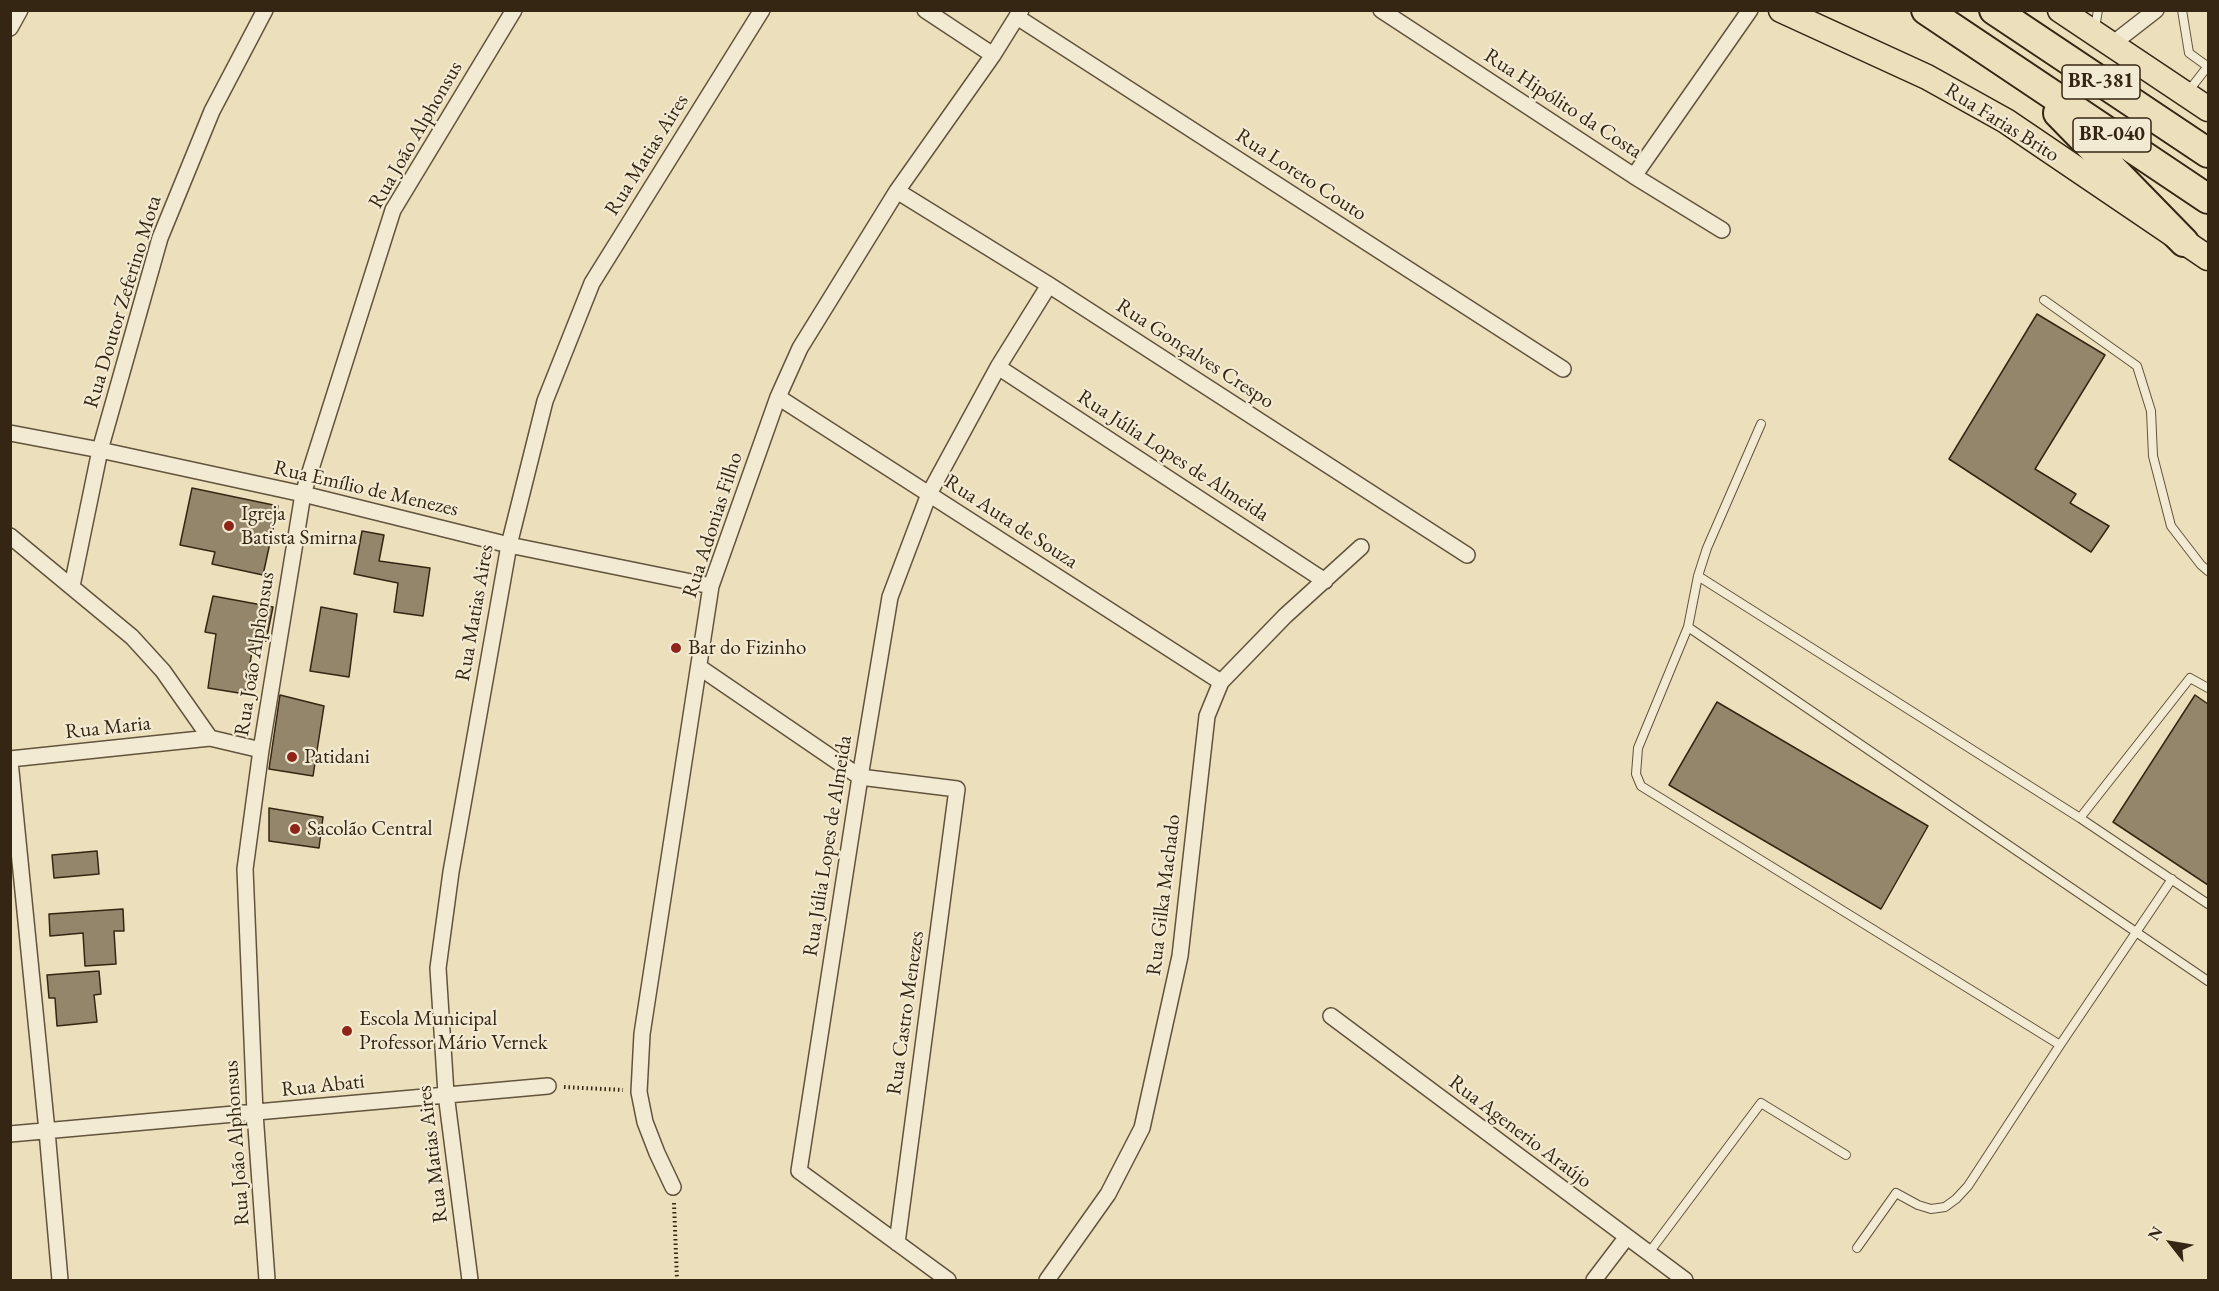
<!DOCTYPE html>
<html>
<head>
<meta charset="utf-8">
<style>
  body { margin:0 }
  #map { position:relative; width:2219px; height:1291px; overflow:hidden; background:#ecdfbc; font-family:"EB Garamond",serif }
  canvas { display:block }
  .frame { position:absolute; inset:0; border:12px solid #342612; pointer-events:none }
  .north { position:absolute; left:2141px; top:1213px; width:60px; height:60px; -webkit-text-stroke:4px #f3ead3; paint-order:stroke; rotate:301deg; font-size:16px; font-weight:700; line-height:24px; text-align:center; color:#342612 }
  .north::after { content:''; display:block; margin:auto; width:21px; height:27px; background:#342612; clip-path:polygon(50% 0,100% 100%,50% 72%,0 100%) }
</style>
</head>
<body>
<div id="map">
<canvas width="2219" height="1291"></canvas>
<div class="frame"></div>
<div class="north">N</div>
</div>
<script>
const ctx = document.querySelector('canvas').getContext('2d');
ctx.lineJoin = 'round';
function paint(path, color) { ctx.fillStyle = color; ctx.fill(path, 'evenodd'); }
const shape = rows => new Path2D(rows.map(r => 'M' + r).join(''));
function stroke(path, color, width, dash) { ctx.strokeStyle = color; ctx.lineWidth = width; ctx.lineCap = dash ? 'butt' : 'round'; ctx.setLineDash(dash || []); ctx.stroke(path); }
function drawText(font, color, halo, rows, align = 'center') {
  ctx.font = font + ' "EB Garamond",serif'; ctx.lineWidth = 4.5; ctx.setLineDash([]); ctx.textBaseline = 'middle'; ctx.strokeStyle = halo; ctx.fillStyle = color; for (const [text, x, y, turn = 0] of rows) {
    ctx.save(); ctx.translate(x, y); ctx.rotate((+turn || 0) * Math.PI / 180); ctx.textAlign = isNaN(turn) ? turn : align; if (halo) ctx.strokeText(text, 0, 0); ctx.fillText(text, 0, 0); ctx.restore();
  }
}
const building = shape([
  [2037,314,2105,355,2035,469,2076,494,2070,503,2109,526,2091,552,1949,459,2037,314],
  [192,488,278,506,263,575,212,564,215,552,180,545,192,488],
  [362,531,384,535,379,561,430,568,423,616,394,612,398,583,354,574,362,531],
  [213,596,273,607,266,641,254,639,245,694,208,688,216,634,205,632,213,596],
  [321,607,357,614,349,677,310,671,321,607],
  [280,695,324,706,313,776,269,769,280,695],
  [2195,695,2208,704,2208,885,2113,822,2195,695],
  [1717,702,1928,826,1881,909,1669,785,1717,702],
  [269,808,323,817,319,848,269,841,269,808],
  [97,851,99,874,54,878,52,855,97,851],
  [123,909,124,931,114,931,116,964,85,966,83,933,50,936,49,914,123,909],
  [99,971,101,994,94,995,97,1022,57,1026,55,998,49,998,47,975,99,971]
]);
paint(building, '#94866a');
stroke(building, '#342612', 1.5);
const lane = shape([
  [2182,10,2189,53,2207,66],
  [2095,28,2098,10],
  [2187,93,2208,66],
  [2044,300,2137,366,2151,411,2153,456,2171,526,2201,565,2208,571],
  [1761,424,1707,548,1698,576,1688,627,1638,748,1636,774,1641,786,2060,1045],
  [1698,576,2080,818,2208,904],
  [1688,627,2208,981],
  [2080,818,2190,678,2208,688],
  [1857,1248,1896,1193,1918,1205,1931,1209,1945,1207,1956,1199,1968,1186,2060,1045,2172,879],
  [1648,1254,1761,1103,1846,1155]
]);
const street = shape([
  [925,10,993,55],
  [1381,10,1634,176,1722,230],
  [1017,17,1563,369],
  [10,28,20,10],
  [2111,45,2156,10],
  [1634,176,1750,10],
  [897,191,1049,285,1467,555],
  [998,367,1325,581],
  [778,397,1221,682],
  [10,433,100,450,303,494,509,545,711,586],
  [10,536,132,637,163,671,210,738],
  [72,586,100,450,160,238,212,111,265,10],
  [699,667,860,777,957,789,897,1243],
  [10,759,210,738,261,750],
  [10,761,47,1131,60,1280],
  [1331,1016,1685,1280],
  [10,1134,548,1086],
  [673,1187,657,1153,645,1122,639,1092,642,1034,711,586,778,397,800,348,897,191,993,55,1021,10],
  [267,1280,255,1113,245,869,261,750,303,494,393,210,514,10],
  [470,1280,446,1094,438,968,451,872,509,545,545,401,592,283,762,10],
  [948,1280,799,1171,860,777,890,597,929,494,998,367,1049,285],
  [1047,1280,1108,1194,1142,1128,1180,956,1207,716,1221,682,1285,616,1361,547],
  [1594,1280,1626,1238]
]);
const primary = shape([
  [1781,10,1927,77,2006,121,2208,258],
  [2060,10,2208,109]
]);
const highway = shape([
  [1926,10,2208,199],
  [1994,10,2208,153],
  [2058,113,2184,242]
]);
stroke(lane, '#62543c', 10);
stroke(street, '#62543c', 18);
stroke(primary, '#342612', 27);
stroke(highway, '#342612', 32);
stroke(shape([
  [564,1087,623,1090],
  [674,1203,677,1280]
]), '#342612', 4, [1.5, 3]);
stroke(lane, '#f3ead3', 8);
stroke(street, '#f3ead3', 15);
stroke(primary, '#ecdfbc', 24);
stroke(highway, '#ecdfbc', 28);
for (const [x, y, r, color] of [
  [229,526,6,"#8f2418"],
  [676,648,6,"#8f2418"],
  [292,757,6,"#8f2418"],
  [295,829,6,"#8f2418"],
  [347,1031,6,"#8f2418"]
]) { const dot = new Path2D(); dot.arc(x, y, r, 0, 2 * Math.PI); ctx.fillStyle = color; ctx.fill(dot); stroke(dot, '#f3ead3', 2); }
for (const [x, y, w] of [
  [2101,82,78],
  [2112,135,78]
]) { const box = new Path2D(); box.roundRect(x - w / 2, y - 17, w, 34, 4.5); ctx.fillStyle = '#f3ead3'; ctx.fill(box); stroke(box, '#342612', 1.5); }
drawText('bold 20px', '#342612', null, [
  ["BR-381",2101,82],
  ["BR-040",2112,135]
]);
drawText('21px', '#342612', '#f3ead3', [
  ["Rua Hipólito da Costa",1563,104,33],
  ["Rua Farias Brito",2002,123,32],
  ["Rua João Alphonsus",416,135,-60],
  ["Rua Matias Aires",647,155,-58],
  ["Rua Loreto Couto",1301,175,33],
  ["Rua Doutor Zeferino Mota",123,302,-73],
  ["Rua Gonçalves Crespo",1195,354,33],
  ["Rua Júlia Lopes de Almeida",1173,456,33],
  ["Rua Emílio de Menezes",366,489,13],
  ["Rua Auta de Souza",1011,522,33],
  ["Rua Adonias Filho",713,525,-72],
  ["Rua Matias Aires",475,613,-80],
  ["Rua João Alphonsus",255,654,-81],
  ["Rua Maria",108,728,-6],
  ["Rua Júlia Lopes de Almeida",828,846,-81],
  ["Rua Gilka Machado",1164,895,-83],
  ["Rua Castro Menezes",906,1013,-82],
  ["Rua Abati",323,1086,-6],
  ["Rua Agenerio Araújo",1520,1132,37],
  ["Rua João Alphonsus",237,1143,-94],
  ["Rua Matias Aires",433,1154,-97]
]);
drawText('21px', '#342612', '#f3ead3', [
  ["Igreja",241,514],
  ["Batista Smirna",241,538],
  ["Bar do Fizinho",688,648],
  ["Patidani",304,757],
  ["Sacolão Central",307,829],
  ["Escola Municipal",359,1019],
  ["Professor Mário Vernek",359,1043]
], 'left');
</script>
</body>
</html>
